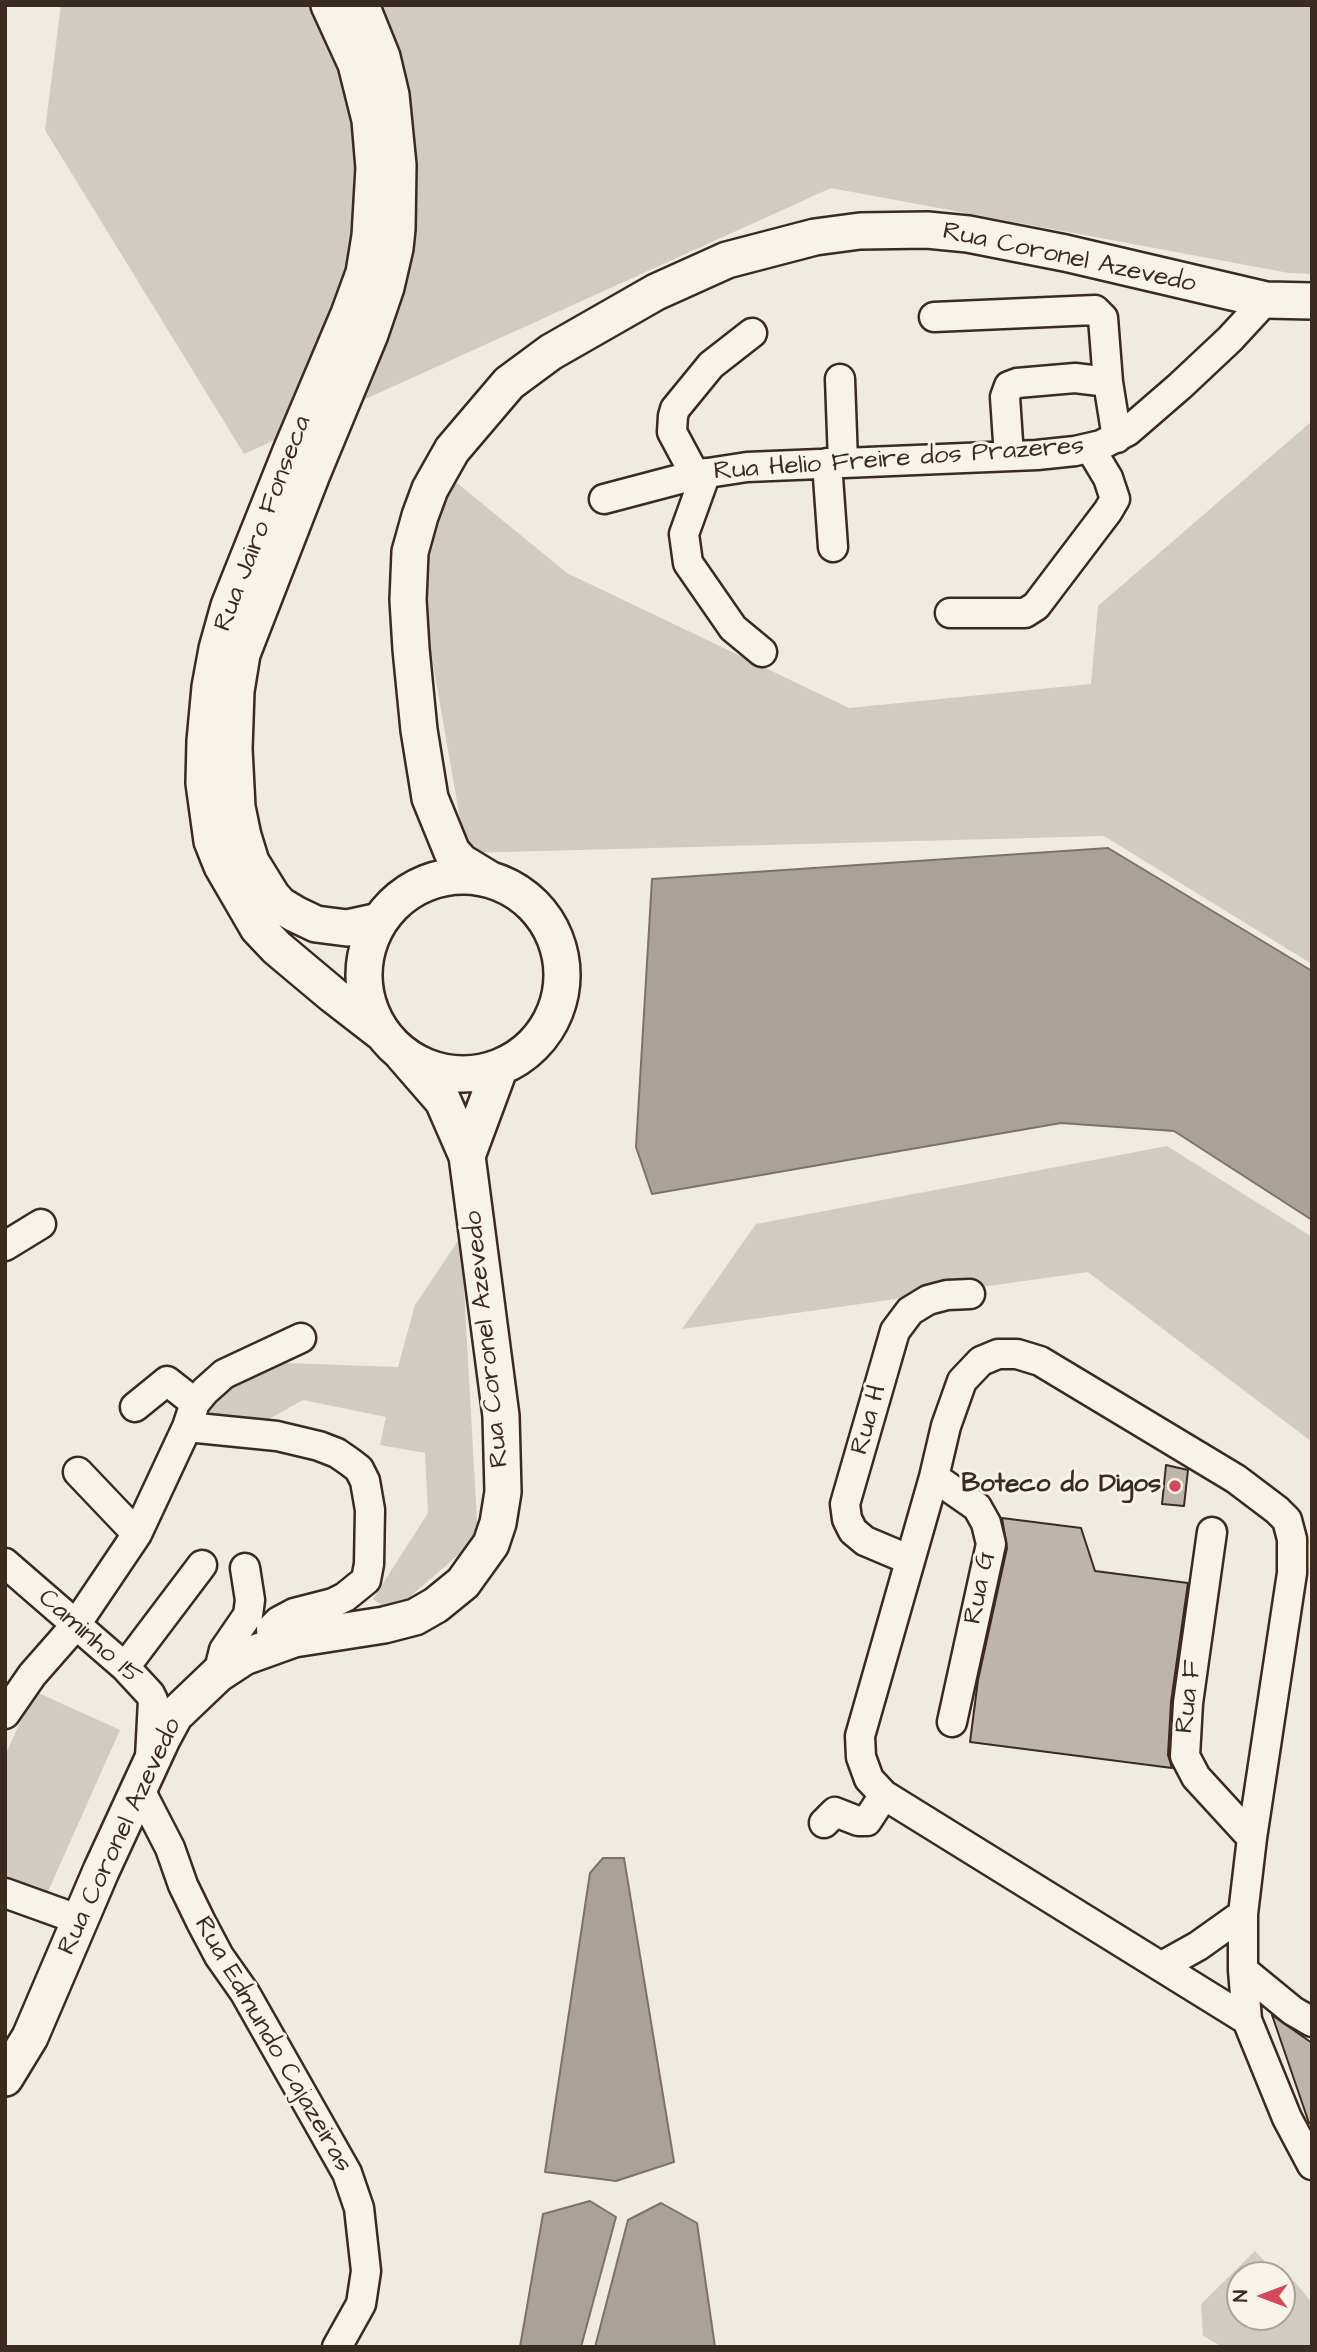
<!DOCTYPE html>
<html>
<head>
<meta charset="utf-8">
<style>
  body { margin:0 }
  #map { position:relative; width:1317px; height:2352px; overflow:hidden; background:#efebe0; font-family:"Architects Daughter",sans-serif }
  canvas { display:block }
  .frame { position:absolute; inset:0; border:7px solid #3b2a1e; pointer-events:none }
  .north { position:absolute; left:1226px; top:2261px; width:70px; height:70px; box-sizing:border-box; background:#f7f3e8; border:2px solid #aca397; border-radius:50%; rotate:270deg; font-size:19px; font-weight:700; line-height:28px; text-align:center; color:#3b2a1e }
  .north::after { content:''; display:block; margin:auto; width:24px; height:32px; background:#d1495b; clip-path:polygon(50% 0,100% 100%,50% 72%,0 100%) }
</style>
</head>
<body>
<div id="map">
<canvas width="1317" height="2352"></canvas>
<div class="frame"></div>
<div class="north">N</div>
</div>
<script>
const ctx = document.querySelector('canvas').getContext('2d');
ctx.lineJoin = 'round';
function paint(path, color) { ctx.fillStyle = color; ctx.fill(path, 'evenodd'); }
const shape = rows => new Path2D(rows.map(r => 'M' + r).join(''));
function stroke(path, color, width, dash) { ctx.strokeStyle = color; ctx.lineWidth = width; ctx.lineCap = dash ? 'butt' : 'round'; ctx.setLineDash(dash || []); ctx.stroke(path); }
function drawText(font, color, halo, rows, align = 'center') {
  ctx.font = font + ' "Architects Daughter",sans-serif'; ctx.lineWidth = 6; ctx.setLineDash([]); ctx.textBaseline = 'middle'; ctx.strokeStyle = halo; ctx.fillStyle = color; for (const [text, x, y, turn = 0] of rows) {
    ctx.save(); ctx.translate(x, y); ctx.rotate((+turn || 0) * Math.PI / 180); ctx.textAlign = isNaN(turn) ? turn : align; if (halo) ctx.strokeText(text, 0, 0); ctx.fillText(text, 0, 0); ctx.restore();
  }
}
paint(shape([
  [61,5,1312,5,1312,274,1289,273,831,188,244,454,45,130],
  [1312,421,1312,964,1104,836,466,853,421,595,446,474,567,573,849,708,1091,684,1098,606],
  [1167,1146,1312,1237,1312,1442,1088,1272,682,1329,756,1224],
  [461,1236,478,1538,392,1612,373,1599,428,1513,425,1453,380,1445,386,1417,303,1400,260,1424,204,1421,232,1375,285,1363,398,1367,415,1305],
  [34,1691,120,1730,46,1896,5,1878,5,1756],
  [1255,2251,1278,2275,1240,2275,1240,2317,1282,2317,1282,2279,1295,2282,1312,2303,1312,2347,1223,2347,1203,2336,1201,2304]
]), '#d1cbc0');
const water = shape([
  [1108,848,1312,971,1312,1220,1174,1131,1061,1123,652,1194,636,1147,652,879,1108,848],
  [603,1858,624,1858,674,2162,616,2181,545,2172,590,1873,603,1858],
  [590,2201,616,2217,581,2347,520,2347,543,2214,590,2201],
  [661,2203,697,2223,715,2347,595,2347,628,2220,661,2203]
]);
paint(water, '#aaa296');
stroke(water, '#7e7266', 2);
const building = shape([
  [1166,1465,1188,1470,1184,1506,1162,1504,1166,1465],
  [1002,1518,1081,1528,1095,1571,1188,1583,1171,1702,1168,1755,1172,1768,970,1742,978,1680,1007,1548,1002,1518],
  [1272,2015,1312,2043,1312,2124,1309,2123,1272,2015]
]);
paint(building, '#bdb5aa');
stroke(building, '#3b2a1e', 2);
const minor = shape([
  [934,317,1095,310,1103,318,1108,382],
  [840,379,843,462],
  [1009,456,1005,397,1009,386,1017,383,1075,378,1108,382,1117,438],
  [827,463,833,547],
  [706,473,684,534,688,563,733,628,762,652],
  [695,475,672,432,673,416,675,409,711,365,752,333],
  [604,499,695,475,747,467,1037,455,1075,451,1101,445,1128,431,1180,386,1230,339,1266,300],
  [950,613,1025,613,1036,606,1108,511,1115,499,1108,478,1090,448],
  [5,1246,41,1224],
  [135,1407,167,1381,195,1403],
  [187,1427,277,1436,319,1446,337,1453,350,1462,359,1469,365,1481,370,1510,369,1564,366,1580,345,1597,333,1603,294,1613,279,1621,271,1629,273,1646],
  [78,1472,137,1534],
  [934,1477,977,1507,986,1523,991,1544,952,1722],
  [1212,1532,1188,1703,1185,1756,1196,1777,1252,1838],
  [910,1560,865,1541,853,1531,847,1519,845,1504,895,1331,910,1311,928,1300,947,1295,970,1294],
  [5,1563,125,1667,150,1694,153,1700,150,1758],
  [125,1667,202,1565],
  [218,1674,224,1650,248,1615,250,1600,245,1568],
  [5,1714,32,1675,75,1626,137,1534,187,1427,195,1403,205,1391,224,1374,301,1338],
  [139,1788,170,1848,183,1885,201,1922,219,1956,245,1993,347,2173,359,2208,366,2271,361,2304,337,2347],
  [824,1823,835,1812,858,1821,867,1821,884,1795],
  [5,1893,80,1920],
  [1162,1966,1198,1946,1243,1914],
  [1243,1970,1293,2011,1312,2022],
  [1247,2020,884,1795,869,1779,861,1757,860,1736,934,1477,946,1426,962,1381,981,1361,998,1354,1017,1354,1040,1361,1236,1479,1277,1510,1287,1520,1292,1539,1292,1573,1252,1838,1243,1914,1243,1970,1247,2020,1287,2118,1312,2165]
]);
const major = shape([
  [329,5,356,64,370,120,374,168,370,236,364,273,349,314,291,451,229,606,217,649,210,687,205,741,204,783,212,841,222,866,258,928,277,948,333,995,382,1033],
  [361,5,382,57,391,95,398,165,397,229,395,248,386,287,370,334,312,474,242,654,236,691,234,749,237,807,243,836,251,862,272,896,280,905,295,914,316,924,347,928,379,921],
  '364 975a99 99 0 1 1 198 0a99 99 0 1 1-198 0Z',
  [489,879,461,862,452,852,430,798,419,730,411,649,408,600,410,552,420,516,430,489,452,450,509,383,551,352,656,292,727,260,815,237,860,231,927,230,968,234,1065,253,1266,300,1312,301],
  [467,1156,500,1067],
  [5,2078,30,2037,101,1871,162,1739,175,1715,218,1674,244,1657,294,1639,384,1625,415,1617,436,1605,463,1583,491,1544,498,1523,503,1492,501,1416,467,1156,443,1101,403,1055]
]);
stroke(minor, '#3b2a1e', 33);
stroke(major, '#3b2a1e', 40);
stroke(minor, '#f7f3e8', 28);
stroke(major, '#f7f3e8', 35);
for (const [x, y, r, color] of [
  [1175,1486,7,"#d1495b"]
]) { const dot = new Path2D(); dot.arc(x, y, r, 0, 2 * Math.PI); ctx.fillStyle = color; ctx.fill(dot); stroke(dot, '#f7f3e8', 2.5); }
drawText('26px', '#3b2a1e', '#f7f3e8', [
  ["Rua Coronel Azevedo",1069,259,12],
  ["Rua Helio Freire dos Prazeres",899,460,-4],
  ["Rua Jairo Fonseca",264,524,-69],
  ["Rua Coronel Azevedo",488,1339,-96],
  ["Rua H",870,1420,-74],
  ["Rua G",981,1588,-79],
  ["Caminho 15",89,1638,42],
  ["Rua F",1190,1697,-83],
  ["Rua Coronel Azevedo",121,1837,-65],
  ["Rua Edmundo Cajazeiras",272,2045,60]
]);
drawText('bold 26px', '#3b2a1e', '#f7f3e8', [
  ["Boteco do Digos",1161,1486]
], 'right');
</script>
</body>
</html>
